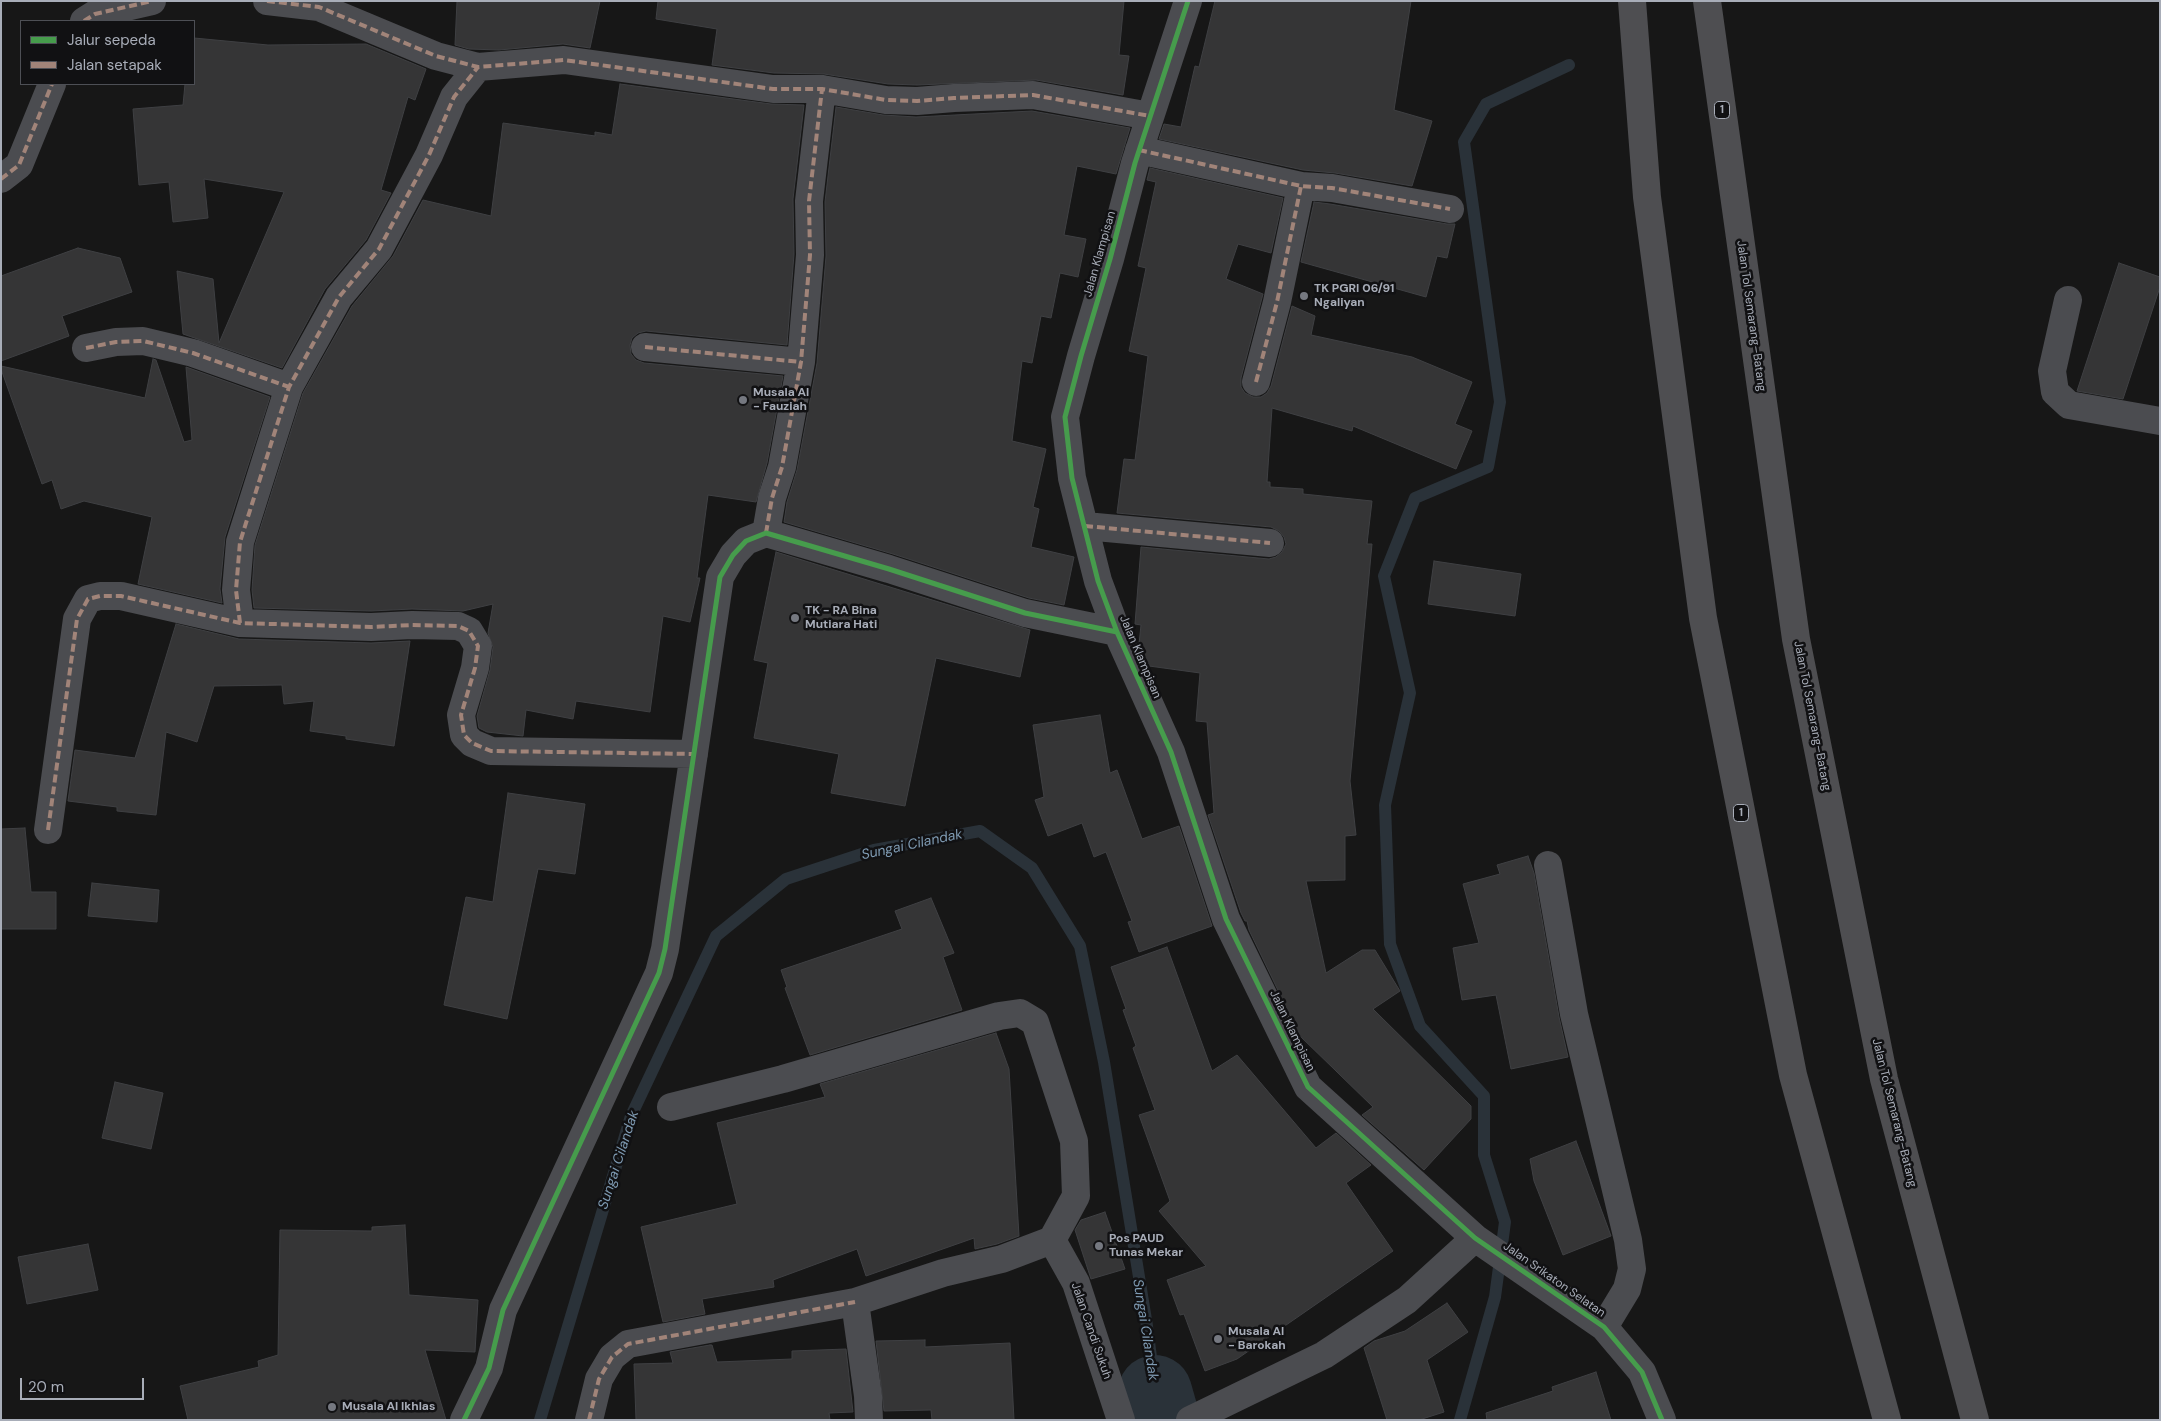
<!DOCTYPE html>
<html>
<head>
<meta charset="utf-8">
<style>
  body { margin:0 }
  #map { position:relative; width:2161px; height:1421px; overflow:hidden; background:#171717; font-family:"DM Sans",sans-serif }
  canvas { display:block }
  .frame { position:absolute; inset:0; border:2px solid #a8adb8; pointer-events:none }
  .legend { position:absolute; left:20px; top:20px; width:175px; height:65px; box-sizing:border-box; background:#111113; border:1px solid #4d4f55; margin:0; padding:6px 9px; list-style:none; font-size:15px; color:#a8adb8 }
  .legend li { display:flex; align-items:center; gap:10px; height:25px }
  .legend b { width:25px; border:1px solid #4d4f55 }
  .scale { position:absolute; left:20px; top:1378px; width:124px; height:22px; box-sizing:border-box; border:2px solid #a8adb8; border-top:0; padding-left:6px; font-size:15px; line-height:18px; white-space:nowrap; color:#a8adb8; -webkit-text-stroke:4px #111113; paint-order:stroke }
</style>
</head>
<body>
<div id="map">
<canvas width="2161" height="1421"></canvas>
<div class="frame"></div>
<ul class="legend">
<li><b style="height:6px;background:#469c4c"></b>Jalur sepeda</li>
<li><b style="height:6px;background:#a18479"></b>Jalan setapak</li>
</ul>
<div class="scale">20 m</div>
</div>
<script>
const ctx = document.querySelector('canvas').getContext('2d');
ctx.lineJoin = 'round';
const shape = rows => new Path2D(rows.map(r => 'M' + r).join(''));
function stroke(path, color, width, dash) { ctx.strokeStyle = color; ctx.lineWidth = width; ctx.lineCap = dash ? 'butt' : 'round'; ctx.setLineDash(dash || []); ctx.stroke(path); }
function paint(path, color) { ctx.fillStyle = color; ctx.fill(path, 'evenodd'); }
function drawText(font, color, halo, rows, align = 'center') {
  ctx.font = font + ' "DM Sans",sans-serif'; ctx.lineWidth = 5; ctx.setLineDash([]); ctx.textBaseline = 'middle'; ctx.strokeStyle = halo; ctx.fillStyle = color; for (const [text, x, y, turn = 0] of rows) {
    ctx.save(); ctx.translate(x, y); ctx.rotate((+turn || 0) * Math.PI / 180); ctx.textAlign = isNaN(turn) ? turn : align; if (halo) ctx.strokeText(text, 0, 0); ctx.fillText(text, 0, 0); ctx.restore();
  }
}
stroke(shape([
  [540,1420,631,1116,716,936,786,879,874,850,980,831,1032,868,1080,946,1104,1062,1147,1326,1159,1420],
  [1460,1420,1495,1297,1505,1222,1484,1155,1484,1096,1420,1026,1390,944,1385,805,1410,693,1384,576,1415,498,1488,467,1500,402,1464,142,1486,104,1569,65]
]), '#2a3239', 12);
stroke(shape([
  [1155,1392,1163,1420]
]), '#2a3239', 74);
const building = shape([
  [457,1,600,1,590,48,563,44,499,50,469,49,455,45,457,1],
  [658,1,1124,1,1119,55,1129,56,1123,95,1036,80,917,85,888,84,824,74,774,73,712,65,717,29,656,19,658,1],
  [1215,1,1411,1,1394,110,1432,121,1412,186,1335,173,1303,170,1159,139,1164,124,1181,127,1195,66,1199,67,1215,1],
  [194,38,268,45,366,44,426,69,415,100,408,97,381,190,391,193,366,240,325,289,282,368,183,334,177,271,213,279,219,343,284,192,204,179,208,218,173,222,169,182,139,185,133,109,183,105,185,84,194,84,194,38],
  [620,84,771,104,804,105,793,199,794,254,787,345,646,331,638,333,632,338,630,345,631,354,636,360,644,363,783,376,767,463,756,502,708,495,697,578,700,578,690,622,663,616,650,712,576,701,573,719,526,710,523,736,487,732,479,728,477,716,490,670,493,647,488,633,493,604,463,611,412,609,371,611,254,608,252,590,255,545,303,393,352,306,393,256,423,200,491,216,503,123,595,136,595,132,612,135,620,84],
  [836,107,883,115,916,117,1032,111,1130,128,1116,174,1077,166,1064,235,1086,239,1078,277,1060,273,1051,318,1041,316,1032,363,1022,361,1012,441,1046,449,1033,507,1039,509,1031,547,1074,557,1064,605,1029,598,893,554,784,522,787,502,797,470,817,363,826,256,825,202,836,107],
  [1150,168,1283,198,1271,253,1238,244,1226,279,1263,294,1241,378,1241,387,1245,393,1253,397,1261,397,1267,393,1271,386,1292,306,1315,316,1311,335,1412,357,1472,382,1455,424,1472,431,1456,469,1353,426,1352,431,1272,408,1267,482,1270,482,1270,487,1303,489,1303,494,1372,501,1367,544,1372,544,1350,781,1356,835,1345,836,1345,880,1306,881,1326,973,1362,950,1375,950,1400,991,1373,1009,1471,1106,1471,1119,1424,1170,1362,1115,1373,1107,1300,1036,1249,930,1247,921,1245,921,1241,913,1208,815,1214,813,1207,722,1196,721,1200,673,1149,666,1139,644,1141,625,1135,624,1141,547,1269,559,1276,557,1282,552,1286,544,1284,537,1279,531,1271,527,1117,513,1124,459,1135,460,1148,356,1129,351,1146,268,1138,266,1156,182,1147,180,1150,168],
  [1314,202,1330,204,1447,224,1455,224,1447,258,1437,256,1426,297,1301,262,1314,202],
  [78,248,120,258,132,292,62,316,69,336,1,361,1,276,78,248],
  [2119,263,2160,277,2160,287,2123,399,2077,391,2119,263],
  [153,359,156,360,184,442,192,440,186,367,270,397,225,537,220,589,222,603,138,584,152,517,84,501,61,509,52,480,42,484,1,369,1,366,145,398,153,359],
  [776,552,1030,630,1020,677,936,658,905,806,831,793,839,754,754,738,768,663,754,660,776,552],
  [1434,561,1521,574,1515,616,1428,604,1434,561],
  [176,624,239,639,371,643,410,641,394,746,346,739,346,736,310,731,314,701,284,704,282,685,214,686,197,742,166,732,156,815,117,811,117,807,68,801,75,750,135,758,176,624],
  [1100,715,1110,773,1117,770,1142,839,1179,826,1212,926,1139,952,1128,922,1132,921,1106,852,1094,857,1082,823,1048,836,1035,800,1044,797,1033,725,1100,715],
  [508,793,585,804,575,874,538,869,507,1019,444,1005,466,897,493,902,508,793],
  [25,828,31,892,56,892,56,929,1,929,1,829,25,828],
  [1528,856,1534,873,1559,1017,1568,1057,1511,1069,1496,995,1462,1000,1453,948,1479,943,1463,884,1500,874,1497,865,1528,856],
  [92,883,159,890,157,922,88,916,92,883],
  [931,898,954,953,943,957,962,1010,810,1055,785,988,787,987,781,970,902,929,895,911,931,898],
  [1167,947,1212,1071,1237,1055,1316,1148,1336,1133,1371,1165,1346,1183,1393,1251,1237,1359,1205,1371,1184,1314,1180,1315,1167,1280,1206,1266,1159,1211,1170,1201,1139,1115,1155,1110,1133,1048,1136,1046,1123,1010,1126,1009,1111,967,1167,947],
  [996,1033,1009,1069,1019,1236,997,1244,975,1249,974,1238,866,1276,857,1249,773,1280,774,1287,702,1299,705,1314,663,1322,641,1227,737,1204,717,1123,825,1097,820,1084,996,1033],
  [115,1082,163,1093,151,1149,102,1138,115,1082],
  [1576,1141,1611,1236,1563,1255,1534,1181,1530,1159,1576,1141],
  [1105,1212,1125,1269,1091,1279,1075,1230,1081,1220,1105,1212],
  [405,1225,409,1295,478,1300,475,1352,425,1350,446,1420,188,1420,180,1386,259,1367,258,1361,278,1355,280,1230,372,1231,372,1227,405,1225],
  [88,1244,98,1290,27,1304,18,1257,88,1244],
  [1447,1303,1468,1332,1427,1360,1444,1412,1419,1420,1387,1420,1364,1348,1374,1341,1405,1331,1447,1303],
  [925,1340,925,1347,1010,1343,1014,1420,932,1420,931,1410,884,1411,876,1341,925,1340],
  [710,1345,712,1345,717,1362,792,1359,792,1351,846,1349,853,1412,829,1413,830,1420,636,1420,634,1364,673,1363,670,1352,710,1345],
  [1596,1372,1611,1420,1487,1420,1486,1413,1553,1391,1552,1387,1596,1372]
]);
paint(building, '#353536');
stroke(building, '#3f4043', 1);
stroke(shape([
  [267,1,319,7,436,56,478,67,564,60,773,89,822,89,886,100,917,101,954,98,1033,95,1150,116],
  [1188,1,1135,163,1110,259,1081,356,1065,417,1072,478,1098,581,1117,632,1171,752,1226,919,1308,1087,1475,1238,1604,1327,1642,1372,1662,1420],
  [84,21,95,14,152,1],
  [1139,150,1301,186,1332,188,1450,209],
  [1,179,19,165,52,84],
  [2068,300,2052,371,2055,392,2069,405,2160,421],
  [645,347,801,362],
  [86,348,116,342,143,341,193,353,289,387],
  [1256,382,1277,302,1301,186],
  [1085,526,1270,543],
  [766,533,772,498,782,467,801,362,810,255,809,201,822,89],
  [240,623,236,590,240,542,289,387,339,297,379,249,429,155,454,97,478,67],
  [48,830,77,619,88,599,100,596,121,596,240,623,371,627,412,625,458,626,469,631,478,646,475,668,461,715,464,735,472,743,491,751,694,754],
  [1548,865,1574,1014,1628,1240,1632,1269,1627,1289,1604,1327],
  [671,1107,783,1079,999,1016,1020,1013,1035,1022,1074,1141,1076,1196,1052,1240],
  [1052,1240,1076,1283,1121,1420],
  [855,1302,868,1396,869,1420],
  [464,1420,489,1368,503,1310,659,973,665,949,720,577,733,555,746,541,766,533,889,569,1025,613,1117,632],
  [589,1420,599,1379,612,1357,628,1344,855,1302,943,1273,1002,1259,1052,1240],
  [1190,1420,1324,1355,1407,1300,1475,1238]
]), '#4b4c50', 28);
stroke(shape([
  [1632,1,1647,197,1703,618,1793,1075,1887,1420],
  [1707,1,1796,639,1884,1079,1975,1420]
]), '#4e4e51', 28);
stroke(shape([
  [267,1,319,7,436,56,478,67,564,60,773,89,822,89,886,100,917,101,954,98,1033,95,1150,116],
  [84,21,95,14,152,1],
  [1139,150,1301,186,1332,188,1450,209],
  [1,179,19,165,52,84],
  [645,347,801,362],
  [86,348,116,342,143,341,193,353,289,387],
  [1256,382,1277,302,1301,186],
  [1085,526,1270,543],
  [766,533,772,498,782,467,801,362,810,255,809,201,822,89],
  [240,623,236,590,240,542,289,387,339,297,379,249,429,155,454,97,478,67],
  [48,830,77,619,88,599,100,596,121,596,240,623,371,627,412,625,458,626,469,631,478,646,475,668,461,715,464,735,472,743,491,751,694,754],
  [589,1420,599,1379,612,1357,628,1344,855,1302]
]), '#a18479', 4, [8, 4]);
stroke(shape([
  [1188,1,1135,163,1110,259,1081,356,1065,417,1072,478,1098,581,1117,632,1171,752,1226,919,1308,1087,1475,1238,1604,1327,1642,1372,1662,1420],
  [464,1420,489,1368,503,1310,659,973,665,949,720,577,733,555,746,541,766,533,889,569,1025,613,1117,632]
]), '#469c4c', 5);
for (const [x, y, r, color] of [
  [1304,296,5,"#757880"],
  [743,400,5,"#757880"],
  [795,618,5,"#757880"],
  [1099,1246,5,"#757880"],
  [1218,1339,5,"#757880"],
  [332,1407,5,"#757880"]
]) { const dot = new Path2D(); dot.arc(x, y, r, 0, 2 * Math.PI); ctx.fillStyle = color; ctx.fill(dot); stroke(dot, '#111113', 2); }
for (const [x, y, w] of [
  [1722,110,15],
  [1741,813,15]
]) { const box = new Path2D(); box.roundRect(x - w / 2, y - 8.5, w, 17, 4); ctx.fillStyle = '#111113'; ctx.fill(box); stroke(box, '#a8adb8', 1); }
drawText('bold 11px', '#a8adb8', null, [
  ["1",1722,110],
  ["1",1741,813]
]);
drawText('12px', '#a8adb8', '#111113', [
  ["Jalan Klampisan",1100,254,-74],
  ["Jalan Tol Semarang–Batang",1751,316,82],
  ["Jalan Klampisan",1140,657,67],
  ["Jalan Tol Semarang–Batang",1812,716,79],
  ["Jalan Klampisan",1292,1031,64],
  ["Jalan Tol Semarang–Batang",1894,1113,76],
  ["Jalan Srikaton Selatan",1554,1280,35],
  ["Jalan Candi Sukuh",1091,1331,71]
]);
drawText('bold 12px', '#a8adb8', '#111113', [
  ["TK PGRI 06/91",1314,289],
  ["Ngaliyan",1314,303],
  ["Musala Al",753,393],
  ["- Fauziah",753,407],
  ["TK - RA Bina",805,611],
  ["Mutiara Hati",805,625],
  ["Pos PAUD",1109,1239],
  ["Tunas Mekar",1109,1253],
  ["Musala Al",1228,1332],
  ["- Barokah",1228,1346],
  ["Musala Al Ikhlas",342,1407]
], 'left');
drawText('italic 14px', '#7f9bb3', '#111113', [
  ["Sungai Cilandak",912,845,-12],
  ["Sungai Cilandak",619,1160,-72],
  ["Sungai Cilandak",1145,1330,81]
]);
</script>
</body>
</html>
